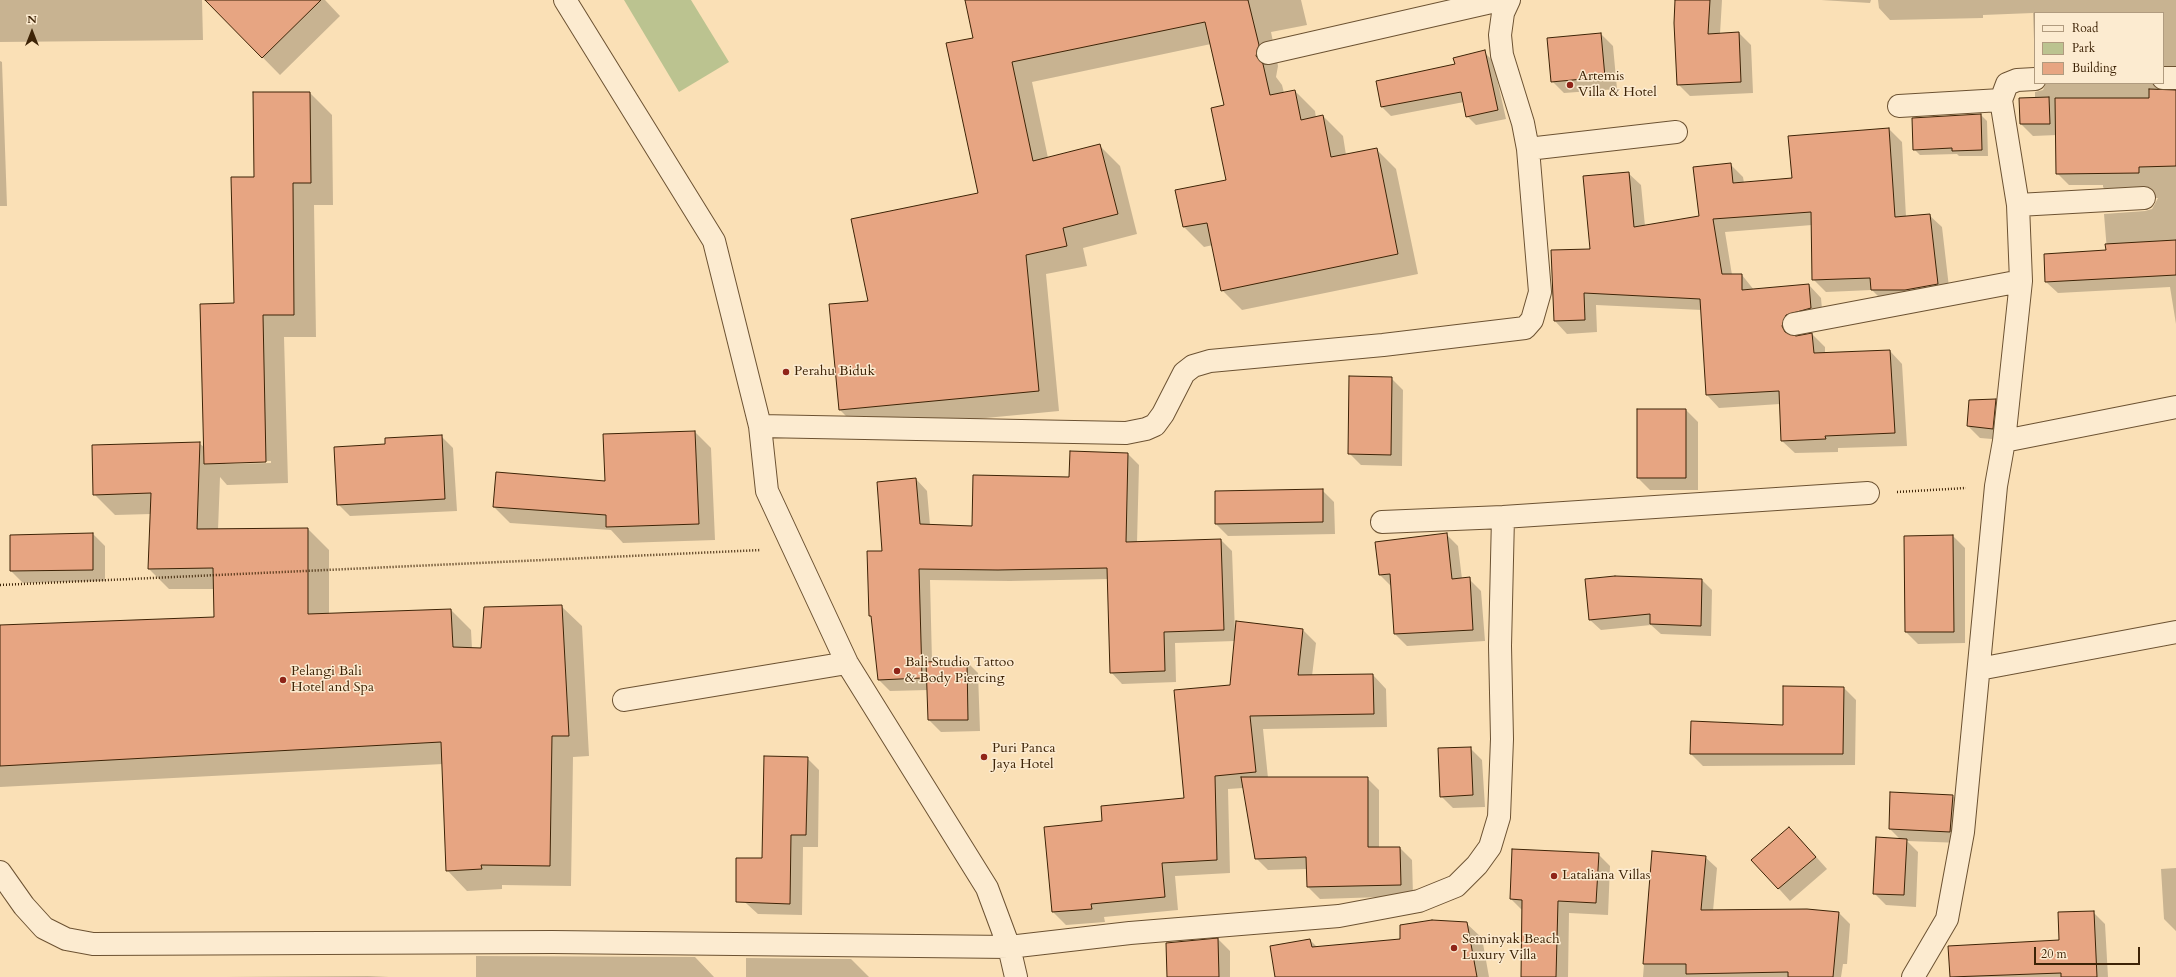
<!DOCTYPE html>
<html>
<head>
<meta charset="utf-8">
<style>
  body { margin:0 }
  #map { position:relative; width:2176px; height:977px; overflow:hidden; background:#fae0b6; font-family:Cardo,serif }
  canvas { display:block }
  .legend { position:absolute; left:2034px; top:12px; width:130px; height:72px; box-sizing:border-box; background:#fcebd0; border:1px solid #b09b7f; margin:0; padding:5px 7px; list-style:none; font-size:12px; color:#3d2306 }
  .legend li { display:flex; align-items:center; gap:8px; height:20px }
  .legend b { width:20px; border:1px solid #b09b7f }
  .north { position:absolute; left:12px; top:12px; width:40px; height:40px; -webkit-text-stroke:3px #fcebd0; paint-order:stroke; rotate:0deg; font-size:11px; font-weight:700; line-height:16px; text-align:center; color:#3d2306 }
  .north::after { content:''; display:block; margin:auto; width:14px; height:18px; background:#3d2306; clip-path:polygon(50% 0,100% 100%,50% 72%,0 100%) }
  .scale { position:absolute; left:2034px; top:947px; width:106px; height:18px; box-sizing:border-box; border:2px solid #3d2306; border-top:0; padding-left:5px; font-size:12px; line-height:14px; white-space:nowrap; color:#3d2306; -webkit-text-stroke:3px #fcebd0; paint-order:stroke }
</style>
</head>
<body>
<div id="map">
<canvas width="2176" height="977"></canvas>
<ul class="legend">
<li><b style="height:5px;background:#fcebd0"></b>Road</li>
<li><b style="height:11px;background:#bbc390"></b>Park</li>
<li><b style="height:11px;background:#e7a582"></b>Building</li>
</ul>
<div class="north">N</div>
<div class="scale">20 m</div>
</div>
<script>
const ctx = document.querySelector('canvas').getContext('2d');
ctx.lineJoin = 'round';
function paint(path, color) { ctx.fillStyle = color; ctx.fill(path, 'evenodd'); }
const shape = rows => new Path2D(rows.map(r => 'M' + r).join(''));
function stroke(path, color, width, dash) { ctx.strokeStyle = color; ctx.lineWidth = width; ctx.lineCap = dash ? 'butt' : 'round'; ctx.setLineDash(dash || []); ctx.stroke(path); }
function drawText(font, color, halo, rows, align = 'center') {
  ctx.font = font + ' Cardo,serif'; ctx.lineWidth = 3; ctx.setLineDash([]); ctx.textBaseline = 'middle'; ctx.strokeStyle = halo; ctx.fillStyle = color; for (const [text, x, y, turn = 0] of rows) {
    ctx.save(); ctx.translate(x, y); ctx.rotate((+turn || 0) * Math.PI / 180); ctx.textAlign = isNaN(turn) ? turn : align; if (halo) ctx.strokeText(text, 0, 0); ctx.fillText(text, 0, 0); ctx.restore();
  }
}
paint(shape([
  [624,0,691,0,729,62,679,92]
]), '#bbc390');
paint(shape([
  [0,0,202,0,203,40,0,42],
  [218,0,325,0,340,16,280,75,212,6],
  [966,0,1301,0,1307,25,1271,32,1278,66,1276,77,1282,85,1284,93,1295,91,1315,111,1316,118,1323,116,1343,136,1346,155,1376,149,1396,169,1418,274,1242,310,1222,290,1213,245,1204,247,1184,227,1227,180,1225,106,1211,44,1032,82,1048,158,1100,146,1120,166,1137,234,1083,248,1087,266,1046,274,1059,411,860,430,840,410,870,301,979,193,974,39],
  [1676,0,1722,0,1720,34,1739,33,1751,45,1753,93,1690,96,1678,84],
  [1821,0,1871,0,1870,3],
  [1878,0,2176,0,2176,77,2164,83,2162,91,2176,91,2176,324,2170,287,2058,293,2046,282,2107,251,2104,214,2145,211,2152,209,2158,198,2114,199,2103,187,2103,185,2069,185,2057,173,2057,135,2033,136,2021,124,2020,99,2035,98,2035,92,2043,90,2046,83,2163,83,2163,13,2035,13,2035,67,2033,13,1983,15,1983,18,1890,20,1879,8],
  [1601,34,1613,46,1617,89,1564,93,1552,81],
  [1484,52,1493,61,1506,119,1476,125,1467,116,1464,102,1391,116,1382,107,1377,82,1456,65],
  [0,61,2,62,7,206,0,206],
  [310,93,332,115,333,205,314,205,316,337,284,337,288,483,227,485,220,477,218,530,308,529,329,550,329,614,451,610,471,630,472,649,482,649,561,606,582,626,589,756,573,757,571,886,502,885,502,889,467,891,447,870,443,764,0,787,0,626,215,618,214,589,169,589,149,569,151,514,115,515,94,494,199,443,205,448,235,303,255,178],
  [271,461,271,463,225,464,225,462],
  [1981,115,1987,121,1988,156,1959,156,1957,154,1920,155,1914,149],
  [1889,129,1902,142,1906,217,1929,215,1942,227,1950,296,1884,302,1872,290,1826,292,1813,279,1812,225,1725,232,1732,275,1742,275,1754,290,1809,285,1821,298,1823,321,1798,327,1795,337,1812,334,1825,347,1825,353,1890,351,1902,364,1907,446,1838,448,1838,452,1795,453,1782,441,1780,404,1719,408,1707,395,1702,310,1596,305,1597,332,1567,334,1555,321,1628,173,1641,185,1645,226,1700,217,1730,164,1743,177,1744,183,1793,179],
  [1391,378,1403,390,1402,466,1361,465,1349,453],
  [1996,400,2007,412,2004,440,1980,438,1968,426,1970,401],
  [1686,410,1698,422,1698,490,1650,490,1638,478],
  [695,432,711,448,715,540,623,543,611,530,510,523,494,507,606,482,604,435],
  [441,436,453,448,457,511,350,516,338,504,386,445],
  [1128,454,1139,465,1137,543,1221,540,1232,551,1235,633,1237,622,1303,630,1316,643,1312,676,1373,675,1386,689,1387,727,1263,729,1268,778,1367,778,1379,790,1379,848,1400,848,1412,860,1413,896,1320,899,1308,887,1307,869,1268,870,1256,858,1243,788,1228,789,1230,873,1175,876,1178,910,1104,917,1105,922,1066,925,1053,912,1103,822,1185,799,1231,686,1235,641,1175,643,1176,682,1122,684,1111,672,1109,579,1010,581,930,580,932,662,966,661,978,673,980,731,941,732,929,720,928,690,890,691,879,680,872,617,870,615,883,552,916,479,927,491,930,525,973,527,1070,478],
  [1322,490,1334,502,1335,534,1228,536,1216,524],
  [93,534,105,546,105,581,23,583,11,571],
  [1446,534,1458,546,1462,579,1469,579,1481,591,1485,641,1407,646,1395,634,1392,587,1380,575],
  [1953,536,1965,548,1965,643,1918,644,1906,632],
  [1586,580,1702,580,1712,590,1711,636,1661,634,1651,625,1601,630,1590,620],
  [1844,688,1856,700,1855,765,1703,766,1691,754,1784,726],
  [1470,748,1482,760,1485,807,1453,808,1441,796],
  [807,758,819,770,818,847,803,847,802,915,758,914,737,895,763,859],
  [1953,796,1965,808,1962,843,1907,841,1918,852,1916,907,1886,905,1874,893,1901,840,1890,829],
  [1801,840,1827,869,1790,901,1753,860],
  [1653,852,1705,857,1717,868,1713,911,1839,913,1850,924,1847,964,1843,964,1841,977,1643,977],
  [1598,854,1610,866,1608,915,1569,913,1568,977,1522,977,1523,911,1511,899],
  [2176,868,2176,931,2164,919,2161,869],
  [2093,912,2105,924,2108,977,1951,977,1949,947,2060,941],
  [1466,923,1482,938,1489,977,1276,977,1310,940,1317,947,1401,940],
  [1218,939,1230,951,1230,977,1168,977],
  [476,956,695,957,714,977,476,977],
  [746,958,851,959,869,977,746,977],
  [368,976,389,977,224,977]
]), '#0003');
const building = shape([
  [205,0,321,0,262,58,205,0],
  [965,0,1248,0,1259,45,1256,56,1263,64,1270,95,1295,90,1301,120,1323,115,1331,157,1377,148,1398,254,1221,291,1207,223,1183,227,1175,190,1226,180,1211,108,1224,105,1205,22,1012,62,1033,161,1100,144,1118,214,1063,228,1067,246,1026,255,1039,391,839,410,829,304,868,301,851,219,978,193,946,43,973,38,965,0],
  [1675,0,1710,0,1708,34,1739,32,1741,82,1677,85,1674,23,1675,0],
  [1601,33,1605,77,1551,82,1547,38,1601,33],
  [1485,50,1498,110,1466,117,1461,92,1381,107,1376,81,1455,64,1453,58,1485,50],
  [2149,89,2176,90,2176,166,2139,167,2139,173,2056,174,2055,98,2149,98,2149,89],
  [253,92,310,92,311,183,293,183,294,315,263,315,266,462,204,464,200,304,234,303,231,177,254,177,253,92],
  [2049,97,2050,124,2020,124,2019,98,2049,97],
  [1981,114,1982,150,1952,151,1952,148,1913,150,1912,118,1981,114],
  [1889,128,1895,217,1930,214,1938,284,1905,290,1871,290,1870,278,1812,280,1811,212,1713,219,1722,274,1742,274,1742,290,1809,284,1811,308,1786,315,1782,326,1785,332,1796,336,1812,333,1814,353,1890,350,1895,433,1825,436,1826,439,1781,441,1779,391,1706,395,1700,299,1584,293,1585,320,1554,321,1551,250,1590,249,1583,176,1629,172,1634,227,1699,216,1693,167,1731,163,1733,183,1792,178,1788,136,1889,128],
  [2176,240,2176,275,2045,282,2044,254,2106,250,2105,244,2176,240],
  [1349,376,1392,377,1391,455,1348,454,1349,376],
  [1996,399,1993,429,1967,426,1969,400,1996,399],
  [1637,409,1686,409,1686,478,1637,478,1637,409],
  [695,431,699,524,606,527,606,515,493,507,496,472,605,481,603,434,695,431],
  [442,435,445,499,337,505,334,447,385,444,385,438,442,435],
  [200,442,197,529,308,528,308,614,451,609,453,647,481,648,484,607,562,605,569,736,552,736,550,866,481,865,482,869,446,871,441,742,0,766,0,625,214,617,213,568,148,569,151,493,93,495,92,445,200,442],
  [1070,451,1128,453,1126,542,1221,539,1224,630,1164,632,1165,671,1110,673,1107,568,998,570,919,569,922,678,878,680,871,616,869,616,867,551,882,551,877,482,916,478,920,524,972,526,973,475,1069,477,1070,451],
  [1323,489,1323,522,1215,524,1215,491,1323,489],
  [93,533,93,570,10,571,10,535,93,533],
  [1447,533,1452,579,1470,577,1473,630,1394,634,1390,574,1379,575,1375,542,1447,533],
  [1953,535,1954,632,1905,632,1904,536,1953,535],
  [1615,576,1702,579,1701,626,1650,624,1650,614,1589,620,1585,579,1615,576],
  [1236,621,1303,629,1298,675,1373,674,1374,714,1250,716,1256,772,1215,776,1217,860,1162,863,1165,897,1091,904,1092,909,1052,912,1044,827,1102,821,1101,806,1184,798,1174,690,1230,685,1236,621],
  [967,660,968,720,928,720,926,662,967,660],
  [1783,686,1844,687,1843,754,1690,754,1691,721,1783,725,1783,686],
  [1471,747,1473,795,1440,797,1438,748,1471,747],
  [764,756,808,757,806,835,791,835,790,904,736,902,736,858,762,858,764,756],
  [1241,777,1368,777,1368,847,1400,847,1401,885,1307,887,1306,857,1255,859,1241,777],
  [1890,792,1953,795,1950,832,1889,829,1890,792],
  [1789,827,1816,857,1778,889,1751,860,1789,827],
  [1876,837,1907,839,1904,895,1873,894,1876,837],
  [1512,849,1599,853,1596,903,1558,901,1556,977,1521,977,1522,900,1510,899,1512,849],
  [1652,851,1706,856,1701,910,1807,909,1839,912,1833,977,1788,977,1788,972,1686,974,1686,964,1643,964,1652,851],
  [2094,911,2097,977,2061,977,2061,973,1950,977,1948,946,2059,940,2058,912,2094,911],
  [1432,920,1467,922,1477,977,1275,977,1270,946,1310,939,1312,947,1400,939,1400,925,1432,920],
  [1218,938,1219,977,1167,977,1166,943,1218,938]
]);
paint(building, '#e7a582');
stroke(building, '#3d2306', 1);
const minor = shape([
  [565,0,714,241,760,426,767,491,847,663,987,888,1009,947,1016,977],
  [1268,53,1500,0],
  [2163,78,2176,78],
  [1899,106,2001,100],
  [1528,149,1676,132],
  [2018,205,2001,100,2007,84,2017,80,2035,79],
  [1794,324,2021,281],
  [760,426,1126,433,1146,429,1155,425,1163,414,1184,373,1193,366,1210,361,1383,345,1525,328,1532,320,1540,292,1528,149,1523,123,1502,55,1500,35,1503,13,1509,0],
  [2004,441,2176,407],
  [1382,522,1503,517,1868,493],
  [1979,669,2176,632],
  [624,700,847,663],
  [0,872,24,906,44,928,66,939,93,944,552,942,1009,947,1130,933,1339,916,1419,901,1456,886,1477,865,1490,847,1499,817,1502,739,1500,646,1503,517],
  [1913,977,1947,919,1963,832,1996,486,2004,441,2021,281,2018,205,2144,198]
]);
stroke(minor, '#6c5232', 24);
stroke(shape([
  [1897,492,1966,488],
  [0,585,761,550]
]), '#3d2306', 2.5, [1, 2]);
stroke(minor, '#fcebd0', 22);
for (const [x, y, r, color] of [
  [1570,85,4,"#8f2418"],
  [786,372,4,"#8f2418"],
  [897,671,4,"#8f2418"],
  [283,680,4,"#8f2418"],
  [984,757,4,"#8f2418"],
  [1554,876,4,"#8f2418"],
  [1454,948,4,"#8f2418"]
]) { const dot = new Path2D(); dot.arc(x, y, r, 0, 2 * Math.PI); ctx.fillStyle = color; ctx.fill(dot); stroke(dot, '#fcebd0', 1.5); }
drawText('14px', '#3d2306', '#fcebd0', [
  ["Artemis",1578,77],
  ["Villa & Hotel",1578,93],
  ["Perahu Biduk",794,372],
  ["Bali Studio Tattoo",905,663],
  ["& Body Piercing",905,679],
  ["Pelangi Bali",291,672],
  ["Hotel and Spa",291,688],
  ["Puri Panca",992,749],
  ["Jaya Hotel",992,765],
  ["Lataliana Villas",1562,876],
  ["Seminyak Beach",1462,940],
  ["Luxury Villa",1462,956]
], 'left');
</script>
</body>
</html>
